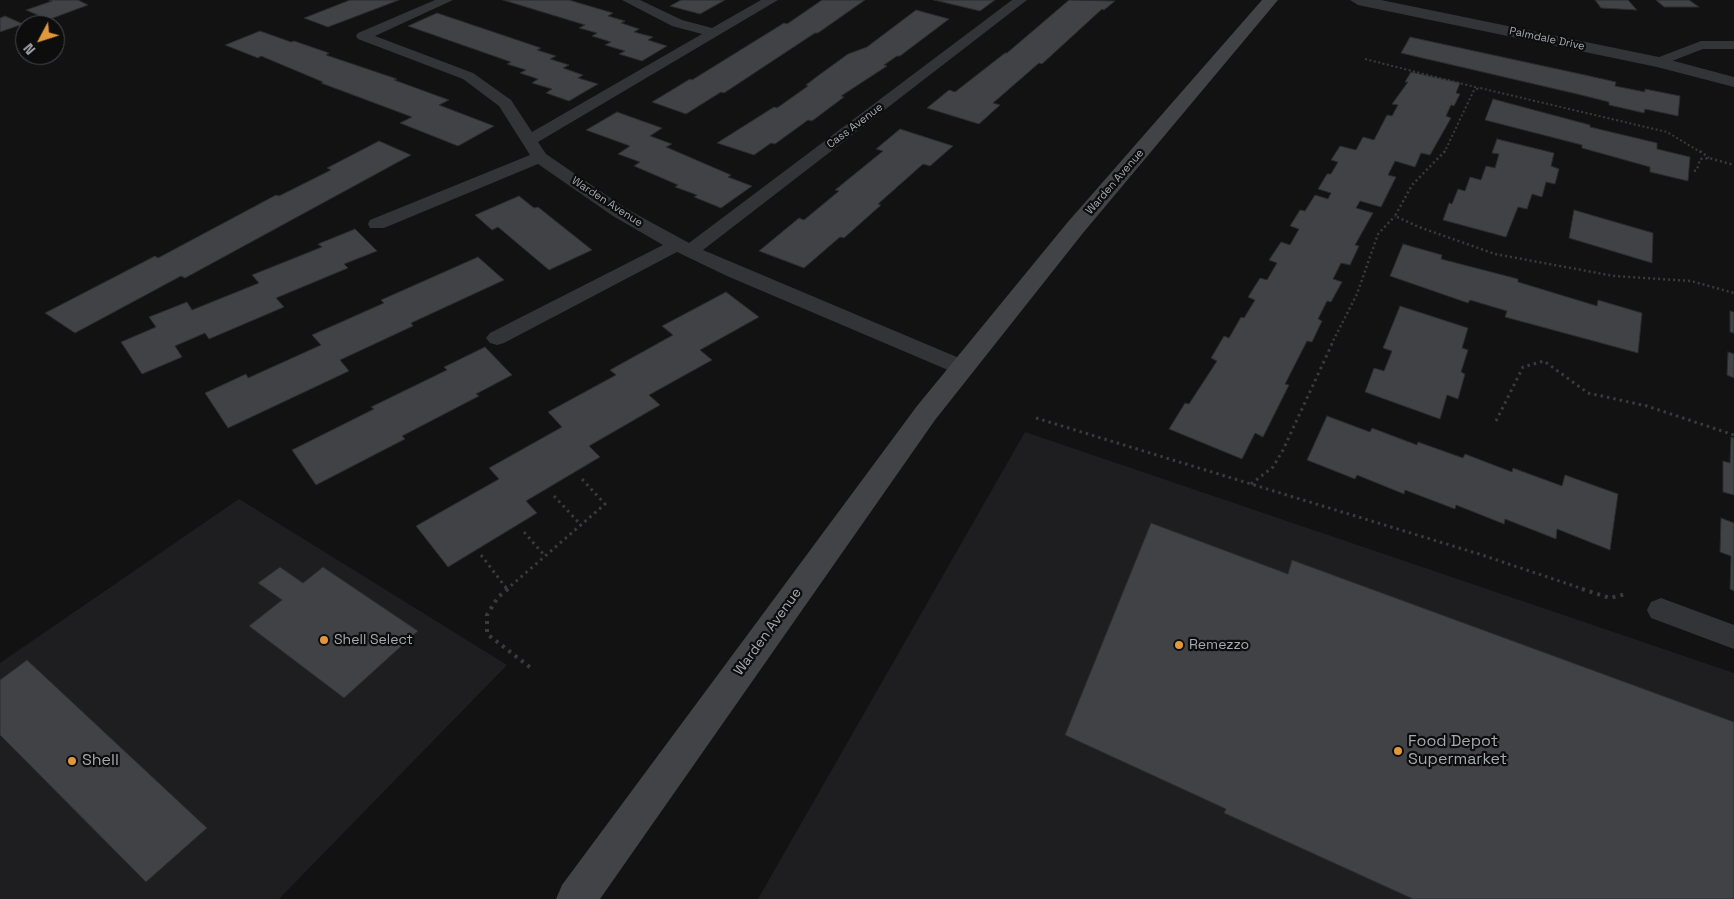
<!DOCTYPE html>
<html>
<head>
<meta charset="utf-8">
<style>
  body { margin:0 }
  #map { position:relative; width:1734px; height:899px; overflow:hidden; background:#121213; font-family:"Space Grotesk",sans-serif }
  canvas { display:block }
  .north { position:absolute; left:15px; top:15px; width:50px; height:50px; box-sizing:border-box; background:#0d0d0e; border:1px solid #494c50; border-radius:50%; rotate:230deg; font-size:14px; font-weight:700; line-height:20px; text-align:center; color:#a4aab2 }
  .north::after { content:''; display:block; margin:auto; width:18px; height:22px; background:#e2983a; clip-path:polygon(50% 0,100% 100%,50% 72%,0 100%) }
</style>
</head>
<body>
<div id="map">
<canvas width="1734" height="899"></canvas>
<div class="north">N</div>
</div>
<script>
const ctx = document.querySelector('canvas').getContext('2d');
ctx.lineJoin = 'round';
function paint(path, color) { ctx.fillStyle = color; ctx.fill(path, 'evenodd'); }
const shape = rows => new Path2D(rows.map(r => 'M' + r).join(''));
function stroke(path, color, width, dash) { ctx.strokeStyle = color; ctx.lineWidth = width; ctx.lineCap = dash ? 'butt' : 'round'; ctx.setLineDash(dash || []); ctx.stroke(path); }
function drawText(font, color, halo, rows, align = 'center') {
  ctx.font = font + ' "Space Grotesk",sans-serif'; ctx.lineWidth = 4.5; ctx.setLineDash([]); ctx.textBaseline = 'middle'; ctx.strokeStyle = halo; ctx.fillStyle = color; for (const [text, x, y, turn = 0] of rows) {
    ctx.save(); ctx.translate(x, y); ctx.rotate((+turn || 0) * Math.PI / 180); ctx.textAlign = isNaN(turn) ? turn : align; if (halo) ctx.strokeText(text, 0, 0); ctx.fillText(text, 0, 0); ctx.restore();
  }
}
paint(shape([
  [1025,432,1734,673,1734,899,758,899],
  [239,499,507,665,279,899,0,899,0,663]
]), '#1e1e20');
const building = shape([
  [49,0,78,0,88,5,53,18,47,19,26,10,52,1,49,0],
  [350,0,399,0,328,27,304,18,350,0],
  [503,0,569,0,613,13,608,16,625,21,621,23,639,29,634,32,653,37,648,40,667,46,642,61,619,54,625,51,605,45,611,42,592,36,597,33,579,28,585,25,503,0],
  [681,0,725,0,700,14,670,6,681,0],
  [822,0,865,0,818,33,815,33,724,93,721,92,686,114,652,102,690,79,692,80,784,23,787,24,822,0],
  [934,0,995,0,980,11,934,0],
  [1069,0,1115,1,1104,10,1102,9,1042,64,1039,63,993,103,1000,105,979,124,927,108,949,90,955,92,1005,53,1007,53,1069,0],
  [1595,0,1628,0,1637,10,1601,8,1595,0],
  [1656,0,1689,0,1699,7,1664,7,1656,0],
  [916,10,949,19,900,56,897,56,884,65,887,66,841,96,844,97,812,121,808,120,775,144,771,143,754,155,717,143,774,107,777,108,808,86,806,85,819,75,848,54,867,47,916,10],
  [437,13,541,48,537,50,556,56,550,59,569,65,563,68,583,75,578,78,598,84,569,101,546,93,552,89,532,83,538,79,520,73,526,70,507,64,511,62,408,26,437,13],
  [5,16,23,24,0,32,0,18,5,16],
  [260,31,291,42,294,41,329,53,326,55,397,79,394,80,449,100,439,105,494,126,458,146,400,123,412,117,321,83,323,82,261,56,258,58,225,45,260,31],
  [1410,37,1585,75,1616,82,1615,86,1645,92,1645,89,1680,96,1678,116,1645,109,1644,113,1609,105,1609,102,1577,94,1401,53,1410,37],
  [1411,72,1460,83,1456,93,1460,94,1454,106,1451,105,1446,116,1451,118,1430,155,1421,153,1415,167,1395,161,1388,175,1396,177,1381,207,1360,201,1356,208,1373,213,1355,245,1359,246,1350,265,1341,263,1333,279,1342,282,1331,302,1327,301,1318,319,1322,321,1312,342,1307,341,1285,384,1289,385,1263,437,1255,433,1242,459,1169,429,1185,403,1189,404,1217,361,1211,358,1224,336,1229,338,1241,317,1244,318,1255,300,1248,297,1260,278,1267,280,1277,263,1269,260,1281,242,1290,245,1299,229,1290,226,1300,210,1305,211,1315,195,1328,199,1331,193,1318,189,1327,174,1331,174,1338,162,1331,160,1340,146,1356,150,1363,137,1374,140,1387,115,1392,116,1398,105,1392,104,1408,82,1405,82,1411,72],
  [1493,99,1590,125,1590,127,1657,143,1657,149,1690,157,1688,181,1650,172,1650,167,1582,148,1582,145,1485,120,1493,99],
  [617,112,662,128,650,136,672,144,666,147,731,175,728,177,752,186,721,208,694,197,697,195,675,187,678,185,634,166,640,162,618,154,630,146,586,130,617,112],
  [900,129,953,146,930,166,923,164,878,204,881,205,844,238,840,237,804,268,759,251,799,218,804,220,839,191,835,190,883,151,876,149,900,129],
  [1497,139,1554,153,1551,166,1559,169,1555,184,1546,182,1542,197,1532,194,1527,209,1518,207,1506,237,1443,220,1449,203,1452,204,1458,189,1465,191,1470,177,1481,180,1486,166,1495,168,1499,154,1492,153,1497,139],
  [379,141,411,155,185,278,181,276,75,333,45,313,155,256,158,258,276,195,279,196,331,170,327,168,379,141],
  [519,196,534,208,538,207,592,250,549,270,498,227,492,230,475,215,519,196],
  [1574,210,1653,233,1652,263,1569,238,1574,210],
  [355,229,377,251,344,264,348,268,276,298,284,307,209,339,205,333,175,346,182,357,142,374,121,342,156,327,149,317,187,302,192,310,259,283,252,275,322,247,318,244,355,229],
  [1403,244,1442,255,1441,259,1518,279,1518,282,1597,306,1598,300,1642,313,1638,353,1505,317,1507,311,1470,300,1468,303,1390,276,1403,244],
  [478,257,504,280,411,323,413,326,340,360,349,371,228,428,205,393,246,374,248,378,321,345,312,335,384,303,381,300,478,257],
  [726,292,759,317,700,350,712,360,649,395,660,405,589,446,600,457,526,501,537,513,448,567,416,526,499,479,489,468,562,427,548,412,616,375,610,370,673,335,662,326,726,292],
  [1400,306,1468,328,1462,348,1468,350,1461,372,1465,374,1458,399,1447,395,1440,419,1365,392,1374,368,1384,371,1392,351,1383,348,1400,306],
  [1730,311,1734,312,1734,333,1730,332,1730,311],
  [485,347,512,375,476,394,479,396,402,436,405,439,316,485,292,450,374,409,371,407,447,370,444,367,485,347],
  [1728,352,1734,354,1734,378,1727,375,1728,352],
  [1327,416,1370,432,1372,428,1417,445,1418,442,1463,458,1465,454,1512,472,1513,468,1562,486,1565,475,1618,494,1610,550,1557,529,1556,539,1505,519,1504,524,1456,505,1455,509,1405,490,1404,494,1357,475,1355,479,1307,460,1327,416],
  [1731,437,1734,438,1734,495,1723,492,1723,461,1730,463,1731,437],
  [1721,518,1734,523,1734,591,1730,589,1731,556,1720,552,1721,518],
  [1151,523,1288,574,1292,560,1734,722,1734,899,1413,899,1224,813,1226,809,1065,735,1151,523],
  [280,567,303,583,323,567,418,631,344,698,249,626,282,600,258,583,280,567],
  [27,660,207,828,146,882,0,735,0,680,27,660]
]);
paint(building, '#414246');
stroke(building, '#2c2c2f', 1);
stroke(shape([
  [1365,59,1479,88],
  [1444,153,1474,90,1480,88,1667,132,1702,153]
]), '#393b3f', 2, [2, 2.5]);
stroke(shape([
  [1445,151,1412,185,1395,216,1419,227,1495,254,1614,276,1691,281,1734,293],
  [1700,151,1709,158],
  [1694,171,1697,170,1700,159,1709,158,1734,165],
  [1331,345,1357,294,1378,234,1395,216]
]), '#393b3f', 2.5, [2, 3]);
stroke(shape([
  [1036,418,1479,554,1586,590],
  [1496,421,1523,367,1544,361,1588,393,1647,406,1734,435],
  [1251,484,1273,467,1283,450,1332,344],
  [554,496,581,525],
  [524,532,545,556],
  [481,555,507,589],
  [506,590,605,504,581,478]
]), '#393b3f', 3, [2.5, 4]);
stroke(shape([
  [508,589,498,597,487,615,487,634,531,668],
  [1582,589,1610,598,1626,594]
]), '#393b3f', 4, [3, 5]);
paint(shape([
  [435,0,453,0,375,36,473,73,511,100,532,132,702,34,672,26,622,0,640,0,682,20,712,28,761,0,778,0,538,142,546,154,625,208,689,243,1012,0,1027,0,703,250,971,363,974,368,971,373,963,375,955,373,727,276,677,252,504,343,497,345,490,343,486,338,490,333,663,245,613,216,538,164,384,228,370,228,368,224,370,220,530,155,499,106,463,79,358,39,356,36,358,33,435,0],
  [1701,41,1734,41,1734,49,1703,49,1659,66,1652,62,1654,59,1701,41],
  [1661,598,1734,625,1734,649,1651,618,1647,610,1651,602,1661,598]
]), '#333438');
paint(shape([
  [1350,0,1381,0,1659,57,1734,77,1734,87,1657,67,1358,5,1350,0]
]), '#333438');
paint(shape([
  [1262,0,1278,0,1083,233,935,420,600,899,556,899,562,885,917,406,1067,223,1262,0]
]), '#414347');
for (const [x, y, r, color] of [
  [324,640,5,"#e2983a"],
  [1179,645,5,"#e2983a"],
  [1398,751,5,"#e2983a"],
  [72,761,5,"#e2983a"]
]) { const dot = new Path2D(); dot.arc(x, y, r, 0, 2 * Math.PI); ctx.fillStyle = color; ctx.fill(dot); stroke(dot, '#0d0d0e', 2); }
drawText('11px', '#a4aab2', '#0d0d0e', [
  ["Palmdale Drive",1547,39,12],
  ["Cass Avenue",855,126,-37],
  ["Warden Avenue",1115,182,-49],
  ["Warden Avenue",607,202,33]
]);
drawText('14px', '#a4aab2', '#0d0d0e', [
  ["Warden Avenue",768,632,-54]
]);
drawText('14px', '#a4aab2', '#0d0d0e', [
  ["Shell Select",334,640],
  ["Remezzo",1189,645]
], 'left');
drawText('16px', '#a4aab2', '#0d0d0e', [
  ["Food Depot",1408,742],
  ["Supermarket",1408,760],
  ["Shell",82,761]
], 'left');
</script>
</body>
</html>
